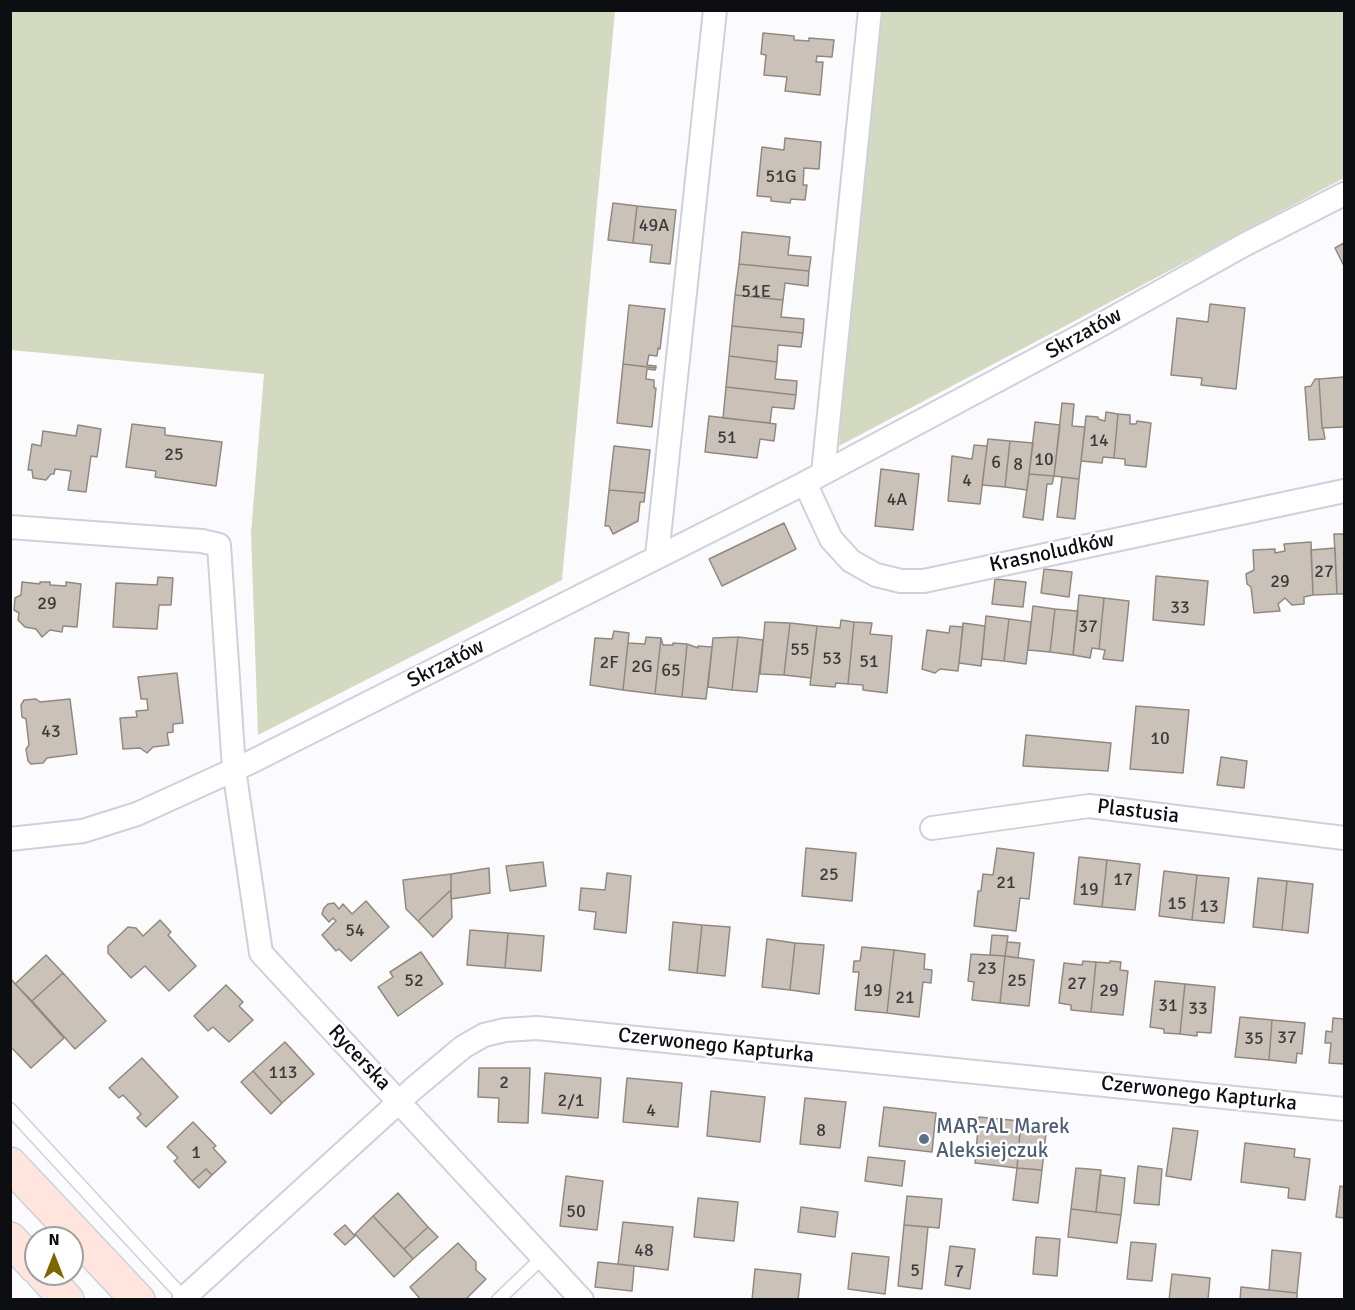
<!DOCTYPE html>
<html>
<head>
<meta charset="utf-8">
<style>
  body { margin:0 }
  #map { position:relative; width:1355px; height:1310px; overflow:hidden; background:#fbfbfe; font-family:Signika,sans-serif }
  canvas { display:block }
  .frame { position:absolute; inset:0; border:12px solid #0d0e12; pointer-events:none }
  .north { position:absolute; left:24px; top:1226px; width:60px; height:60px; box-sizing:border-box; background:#fff; border:2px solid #9e9fa0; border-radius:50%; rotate:0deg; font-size:16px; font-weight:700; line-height:24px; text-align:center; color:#0d0e12 }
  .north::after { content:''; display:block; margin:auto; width:21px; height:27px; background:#7d6800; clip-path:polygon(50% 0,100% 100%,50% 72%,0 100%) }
</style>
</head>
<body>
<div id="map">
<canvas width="1355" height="1310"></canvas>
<div class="frame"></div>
<div class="north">N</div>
</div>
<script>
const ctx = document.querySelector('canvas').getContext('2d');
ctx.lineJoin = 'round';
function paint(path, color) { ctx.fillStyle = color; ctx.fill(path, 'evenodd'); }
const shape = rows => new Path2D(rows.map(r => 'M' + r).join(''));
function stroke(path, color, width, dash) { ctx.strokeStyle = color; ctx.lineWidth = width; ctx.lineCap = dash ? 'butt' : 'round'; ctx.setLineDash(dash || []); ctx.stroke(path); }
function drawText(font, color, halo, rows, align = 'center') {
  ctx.font = font + ' Signika,sans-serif'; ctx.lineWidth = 5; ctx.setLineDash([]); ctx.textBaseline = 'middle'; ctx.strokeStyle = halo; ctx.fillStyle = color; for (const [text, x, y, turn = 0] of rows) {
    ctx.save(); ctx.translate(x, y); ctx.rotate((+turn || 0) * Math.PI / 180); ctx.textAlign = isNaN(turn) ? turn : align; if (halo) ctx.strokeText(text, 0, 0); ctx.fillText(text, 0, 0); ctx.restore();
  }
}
paint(shape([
  [10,11,615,11,562,580,258,735,251,533,264,374,11,350],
  [871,11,1344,11,1344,178,839,446]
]), '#d4d9c1');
const building = shape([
  [763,33,794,36,794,40,809,41,809,38,834,40,832,57,817,56,816,62,823,62,820,95,785,91,787,77,764,75,766,55,761,54,763,33],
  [785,138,821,142,819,169,804,168,803,185,807,185,805,200,791,199,790,203,771,201,771,197,757,196,762,147,784,150,785,138],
  [613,203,637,206,633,243,608,240,613,203],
  [637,206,676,210,670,264,650,262,652,245,633,243,637,206],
  [742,232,790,237,788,255,811,257,809,271,739,264,742,232],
  [1344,243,1344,266,1335,248,1344,243],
  [739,264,809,271,808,286,785,283,783,300,735,295,739,264],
  [735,295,783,300,781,317,804,319,803,333,732,326,735,295],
  [1210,304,1245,308,1236,389,1201,385,1202,378,1171,375,1177,318,1208,322,1210,304],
  [629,305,665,309,660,349,658,348,657,356,649,355,647,365,656,366,656,368,623,364,629,305],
  [732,326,803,333,801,347,778,345,777,362,729,356,732,326],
  [729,356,777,362,775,379,797,381,796,395,726,387,729,356],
  [623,364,656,368,655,370,647,369,646,379,654,380,654,388,656,388,652,427,617,423,623,364],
  [1344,377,1344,427,1322,428,1319,379,1344,377],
  [1315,379,1319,379,1322,428,1323,428,1325,439,1309,440,1305,387,1311,386,1315,379],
  [726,387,796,395,794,409,772,407,770,423,723,418,726,387],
  [1062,403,1074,404,1072,426,1085,427,1079,479,1054,476,1062,403],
  [1106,412,1118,414,1114,458,1103,457,1102,463,1081,461,1086,416,1098,417,1098,419,1105,421,1106,412],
  [1118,414,1130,415,1130,424,1136,424,1137,421,1151,423,1146,467,1125,465,1125,459,1114,458,1118,414],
  [709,416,776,424,774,441,760,439,757,458,705,452,709,416],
  [1035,422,1060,425,1054,476,1029,474,1035,422],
  [132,424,165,428,165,435,222,442,216,486,155,477,156,471,126,467,132,424],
  [78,425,101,429,97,457,91,456,86,492,68,490,71,471,55,469,54,474,51,474,46,480,33,478,32,470,28,470,32,444,41,446,43,431,76,436,78,425],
  [988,439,1010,441,1005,487,982,485,988,439],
  [1010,441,1033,443,1027,490,1005,487,1010,441],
  [974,445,987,446,980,504,948,501,952,456,972,459,974,445],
  [614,446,650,450,645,493,609,490,614,446],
  [881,469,919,474,913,530,875,526,881,469],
  [1029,474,1054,476,1052,484,1047,484,1043,520,1023,517,1029,474],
  [1062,477,1079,479,1075,519,1057,517,1062,477],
  [609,490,645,493,644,502,640,502,638,521,613,534,609,526,605,526,609,490],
  [784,523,796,549,722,586,709,559,784,523],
  [1334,534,1344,534,1344,594,1337,594,1334,534],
  [1311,542,1313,595,1304,597,1304,604,1292,605,1285,598,1278,604,1280,611,1254,613,1251,587,1247,584,1246,574,1254,570,1253,550,1275,549,1275,553,1285,551,1284,544,1311,542],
  [1335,548,1337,594,1313,595,1311,550,1335,548],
  [1044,569,1072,572,1069,597,1041,593,1044,569],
  [1156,576,1208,581,1204,625,1153,620,1156,576],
  [158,577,173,578,171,605,159,605,157,629,113,627,116,583,157,585,158,577],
  [995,579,1026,582,1023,607,992,604,995,579],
  [22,582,40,584,40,582,50,582,50,585,66,586,66,582,81,584,77,627,63,626,62,632,50,630,42,637,36,629,25,627,18,620,19,613,14,610,15,598,21,595,22,582],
  [1079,595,1104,598,1099,649,1092,648,1090,658,1073,655,1079,595],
  [1104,598,1129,601,1123,661,1103,659,1105,650,1099,649,1104,598],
  [1033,606,1055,609,1050,652,1028,650,1033,606],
  [1055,609,1078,611,1073,655,1050,652,1055,609],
  [986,616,1009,619,1004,661,982,659,986,616],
  [1009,619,1031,622,1026,664,1004,661,1009,619],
  [841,620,854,622,848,684,836,683,835,687,810,685,817,626,840,628,841,620],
  [765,622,790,623,784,675,760,674,765,622],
  [854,622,872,623,870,634,892,636,887,693,863,690,863,685,848,684,854,622],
  [790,623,817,626,811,678,784,675,790,623],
  [963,623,985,626,981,666,959,663,963,623],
  [950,626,963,627,958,671,940,669,935,673,922,669,927,630,949,633,950,626],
  [614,631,629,633,623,690,590,685,595,638,612,639,614,631],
  [646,637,661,638,655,694,623,690,628,643,645,644,646,637],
  [738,637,763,640,757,692,732,690,738,637],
  [738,637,732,690,708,687,713,638,738,637],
  [661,638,663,645,673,645,673,643,687,644,682,697,655,694,661,638],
  [687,644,698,648,698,646,712,647,706,699,682,697,687,644],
  [177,673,183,723,173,724,173,732,167,733,169,745,153,747,147,753,140,748,123,749,120,718,137,717,136,711,148,710,147,699,141,699,138,677,177,673],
  [36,699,40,702,70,699,77,754,47,758,43,763,31,764,28,761,26,749,29,745,26,719,22,717,21,705,24,700,36,699],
  [1136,706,1189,710,1183,773,1130,769,1136,706],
  [1026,735,1111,743,1108,771,1023,766,1026,735],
  [1221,757,1247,761,1244,788,1217,785,1221,757],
  [806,848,856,853,852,901,802,896,806,848],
  [997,848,1034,853,1029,899,1020,898,1016,931,974,926,978,891,981,891,983,874,993,875,997,848],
  [1079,857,1107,860,1102,907,1074,904,1079,857],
  [1107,860,1140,864,1135,910,1102,907,1107,860],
  [543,862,546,886,510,891,506,866,543,862],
  [489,868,490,893,451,899,451,874,489,868],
  [1164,871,1197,875,1192,920,1159,916,1164,871],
  [607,873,631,876,626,933,594,929,596,912,579,910,581,888,605,890,607,873],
  [451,874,451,890,418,921,406,909,403,880,451,874],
  [1197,875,1229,878,1224,923,1192,920,1197,875],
  [1258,878,1287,881,1282,930,1253,927,1258,878],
  [1287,881,1313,884,1308,933,1282,930,1287,881],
  [451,890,452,918,433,937,418,921,451,890],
  [366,901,389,927,351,961,339,949,336,951,322,935,336,921,333,918,329,922,322,914,324,908,328,904,334,903,339,909,343,904,352,914,366,901],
  [160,920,171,932,168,935,196,966,169,991,145,966,131,978,108,953,108,946,128,927,136,928,143,936,160,920],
  [673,922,702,925,697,973,669,970,673,922],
  [702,925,730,927,725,976,697,973,702,925],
  [470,930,508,933,505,968,467,965,470,930],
  [508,933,544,936,541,971,505,968,508,933],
  [992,935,1008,936,1005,956,990,955,992,935],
  [767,939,795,943,790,990,762,987,767,939],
  [1007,942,1020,943,1018,958,1005,956,1007,942],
  [795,943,824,945,819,994,790,990,795,943],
  [862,947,894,950,887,1013,855,1010,859,972,853,972,854,961,860,961,862,947],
  [894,950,925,954,924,969,932,970,931,983,923,982,919,1017,887,1013,894,950],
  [421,952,443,984,398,1016,378,987,393,977,390,972,421,952],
  [971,954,1005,956,1000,1003,972,1000,974,982,968,981,971,954],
  [46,955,63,973,32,1001,15,984,46,955],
  [1005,956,1034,960,1029,1006,1000,1003,1005,956],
  [1083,961,1096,962,1091,1012,1071,1010,1071,1005,1059,1003,1064,963,1082,965,1083,961],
  [1110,961,1121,962,1120,970,1128,971,1123,1015,1091,1012,1096,962,1110,963,1110,961],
  [63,973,106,1021,75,1049,32,1001,63,973],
  [10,978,64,1038,31,1068,10,1046,10,978],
  [1155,981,1185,984,1180,1034,1164,1033,1164,1029,1150,1027,1155,981],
  [1185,984,1215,987,1211,1033,1197,1032,1197,1036,1180,1034,1185,984],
  [226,985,243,1002,239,1006,253,1020,229,1042,213,1027,208,1031,194,1016,226,985],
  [1240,1017,1272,1020,1269,1060,1235,1057,1240,1017],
  [1333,1018,1344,1019,1344,1064,1329,1063,1331,1043,1325,1043,1326,1031,1332,1032,1333,1018],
  [1272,1020,1305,1023,1302,1054,1297,1053,1296,1063,1269,1060,1272,1020],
  [285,1042,314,1074,282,1103,253,1071,285,1042],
  [142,1058,178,1097,146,1127,137,1118,141,1114,123,1095,119,1098,109,1088,142,1058],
  [479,1068,530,1068,528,1123,498,1122,499,1098,478,1097,479,1068],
  [253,1071,282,1103,271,1114,241,1082,253,1071],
  [545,1073,601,1078,598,1118,542,1113,545,1073],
  [627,1078,682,1083,678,1127,623,1122,627,1078],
  [711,1091,765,1097,760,1142,707,1136,711,1091],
  [805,1098,846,1102,840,1148,800,1144,805,1098],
  [884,1107,936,1113,932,1152,879,1146,884,1107],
  [979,1117,1021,1121,1017,1168,975,1163,979,1117],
  [1021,1121,1047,1124,1042,1170,1017,1168,1021,1121],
  [193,1122,216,1146,213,1148,226,1162,212,1175,206,1169,192,1181,174,1161,178,1158,167,1147,193,1122],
  [1173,1128,1198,1131,1191,1180,1166,1176,1173,1128],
  [1245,1143,1295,1149,1294,1157,1310,1159,1305,1200,1288,1198,1289,1188,1241,1182,1245,1143],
  [868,1157,905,1161,902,1186,865,1181,868,1157],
  [1138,1166,1162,1169,1159,1205,1134,1203,1138,1166],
  [1017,1168,1042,1170,1038,1203,1013,1200,1017,1168],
  [1076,1168,1101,1170,1096,1212,1071,1209,1076,1168],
  [206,1169,212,1175,199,1188,192,1181,206,1169],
  [1100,1175,1125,1178,1121,1215,1096,1212,1100,1175],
  [566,1176,603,1181,597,1230,560,1226,566,1176],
  [1344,1179,1344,1218,1336,1217,1340,1186,1344,1187,1344,1179],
  [398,1193,428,1227,404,1249,373,1216,398,1193],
  [907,1196,942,1199,939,1228,904,1225,907,1196],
  [698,1198,738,1202,734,1241,694,1237,698,1198],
  [801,1207,838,1212,835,1237,798,1232,801,1207],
  [1071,1209,1121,1215,1117,1243,1068,1237,1071,1209],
  [373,1216,413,1259,394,1277,355,1234,373,1216],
  [623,1222,673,1227,668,1270,618,1264,623,1222],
  [345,1225,355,1236,345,1245,334,1234,345,1225],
  [904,1225,928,1227,922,1289,898,1286,904,1225],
  [428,1227,438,1237,413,1259,404,1249,428,1227],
  [1036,1237,1060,1239,1057,1276,1033,1274,1036,1237],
  [1131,1242,1156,1244,1152,1281,1127,1279,1131,1242],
  [458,1243,476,1262,476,1270,486,1279,465,1300,421,1300,410,1287,458,1243],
  [950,1246,975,1249,970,1289,945,1285,950,1246],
  [1272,1250,1301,1253,1297,1293,1269,1290,1272,1250],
  [852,1253,889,1257,885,1294,848,1289,852,1253],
  [598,1262,634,1266,632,1291,595,1287,598,1262],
  [755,1269,801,1274,798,1300,752,1300,755,1269],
  [1172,1274,1210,1278,1208,1300,1169,1300,1172,1274],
  [1241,1287,1297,1293,1297,1300,1240,1300,1241,1287]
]);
paint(building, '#cac2b8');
stroke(building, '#918980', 1.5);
const service = shape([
  [10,1109,186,1300],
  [498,1300,543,1257]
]);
const minor = shape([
  [823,473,870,10],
  [805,483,831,539,851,561,876,575,901,581,924,581,1344,491],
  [10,527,202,541,219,545,234,769,261,953,582,1300],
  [657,556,715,10],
  [932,828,1089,806,1344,838],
  [10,839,83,831,137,814,251,762,805,483,1086,333,1244,245,1344,194],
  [184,1298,413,1089,463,1047,484,1035,505,1030,537,1028,1344,1109]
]);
const secondary = shape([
  [10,1164,138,1300],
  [10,1239,36,1267],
  [43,1274,67,1300]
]);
stroke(service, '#ccd1dc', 15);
stroke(minor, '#ccd1dc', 26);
stroke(secondary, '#ccd1dc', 36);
stroke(service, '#fff', 12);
stroke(minor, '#fff', 22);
stroke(secondary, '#ffe5dd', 33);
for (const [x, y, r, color] of [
  [924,1139,6,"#5c6f8a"]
]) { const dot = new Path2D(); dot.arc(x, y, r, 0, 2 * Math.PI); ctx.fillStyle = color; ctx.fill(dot); stroke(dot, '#fff', 2); }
drawText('18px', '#3c3b3c', null, [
  ["51G",781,177],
  ["49A",654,226],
  ["51E",756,292],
  ["51",727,438],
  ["14",1099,441],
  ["25",174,455],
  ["10",1044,460],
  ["6",996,463],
  ["8",1018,465],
  ["4",967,481],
  ["4A",897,500],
  ["27",1324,572],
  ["29",1280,582],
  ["29",47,604],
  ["33",1180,608],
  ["37",1088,627],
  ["55",800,650],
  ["53",832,659],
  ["51",869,662],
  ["2F",609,663],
  ["2G",642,667],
  ["65",671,671],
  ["43",51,732],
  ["10",1160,739],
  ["25",829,875],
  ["17",1123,880],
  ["21",1006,883],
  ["19",1089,890],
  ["15",1177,904],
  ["13",1209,907],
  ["54",355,931],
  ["23",987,969],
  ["52",414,981],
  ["25",1017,981],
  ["27",1077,984],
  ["19",873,991],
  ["29",1109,991],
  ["21",905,998],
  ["31",1168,1006],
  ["33",1198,1009],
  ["37",1287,1038],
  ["35",1254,1039],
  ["113",283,1073],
  ["2",504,1083],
  ["2/1",571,1101],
  ["4",651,1111],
  ["8",821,1131],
  ["1",196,1153],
  ["50",576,1212],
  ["48",644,1251],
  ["5",915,1271],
  ["7",959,1272]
]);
drawText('21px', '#0d0e12', '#fff', [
  ["Skrzatów",1084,334,-29],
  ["Krasnoludków",1052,553,-12],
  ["Skrzatów",446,664,-27],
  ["Plastusia",1138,812,7],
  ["Czerwonego Kapturka",716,1046,6],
  ["Rycerska",359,1058,47],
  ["Czerwonego Kapturka",1199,1094,6]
]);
drawText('21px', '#4e5e75', '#fff', [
  ["MAR-AL Marek",936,1127],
  ["Aleksiejczuk",936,1151]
], 'left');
</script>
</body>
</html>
